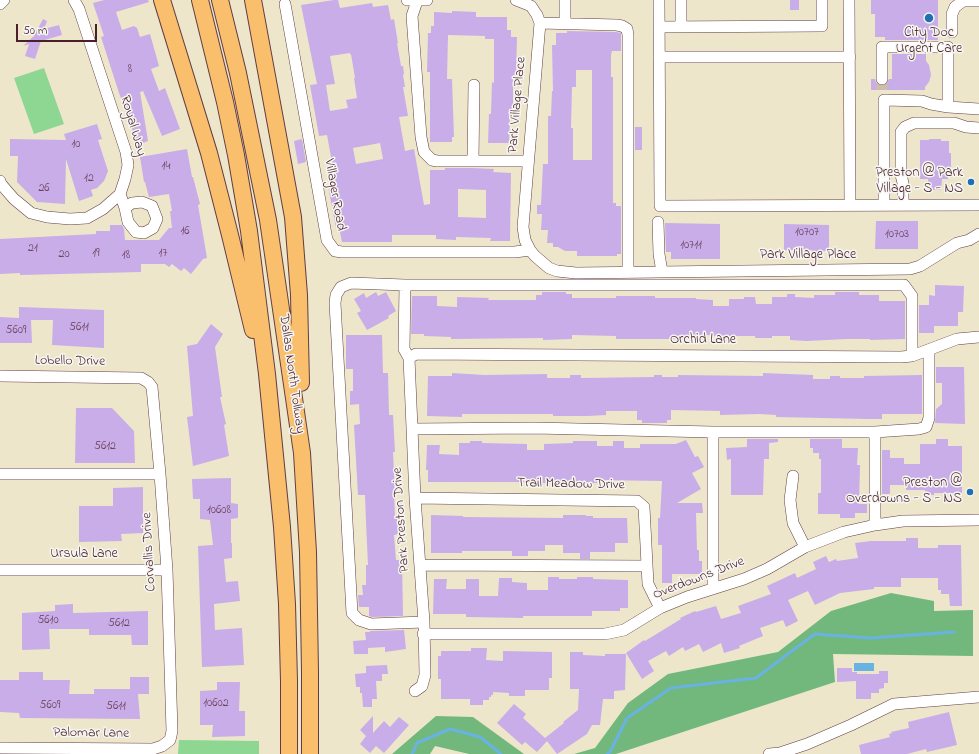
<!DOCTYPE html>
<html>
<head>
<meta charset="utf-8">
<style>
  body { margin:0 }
  #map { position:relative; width:979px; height:754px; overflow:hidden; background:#ede6cb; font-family:"Indie Flower",sans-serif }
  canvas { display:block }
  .scale { position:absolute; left:16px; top:24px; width:81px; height:18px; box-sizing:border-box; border:2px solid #4a1f2b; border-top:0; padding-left:5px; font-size:12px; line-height:14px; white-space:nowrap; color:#4a1f2b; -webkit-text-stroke:3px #f6f6f2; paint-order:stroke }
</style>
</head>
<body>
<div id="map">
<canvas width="979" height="754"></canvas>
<div class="scale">50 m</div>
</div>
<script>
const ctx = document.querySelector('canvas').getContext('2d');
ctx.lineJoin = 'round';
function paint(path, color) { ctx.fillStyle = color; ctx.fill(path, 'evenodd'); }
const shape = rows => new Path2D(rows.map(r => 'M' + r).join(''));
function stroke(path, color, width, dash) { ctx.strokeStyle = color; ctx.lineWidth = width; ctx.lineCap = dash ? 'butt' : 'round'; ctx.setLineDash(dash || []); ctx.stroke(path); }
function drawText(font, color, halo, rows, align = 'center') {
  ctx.font = font + ' "Indie Flower",sans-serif'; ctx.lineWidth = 3; ctx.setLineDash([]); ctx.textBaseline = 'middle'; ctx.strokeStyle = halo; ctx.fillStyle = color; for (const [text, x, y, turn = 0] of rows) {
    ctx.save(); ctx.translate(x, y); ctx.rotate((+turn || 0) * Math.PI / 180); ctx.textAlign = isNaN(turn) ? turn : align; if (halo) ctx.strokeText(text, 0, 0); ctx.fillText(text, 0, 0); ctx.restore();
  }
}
paint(shape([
  [44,68,64,124,34,134,14,78],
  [179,740,259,741,259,754,178,754]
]), '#8dd793');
paint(shape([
  [891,593,934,601,934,611,973,610,973,656,833,654,835,682,616,754,574,754,595,748,628,703,668,674,778,652,831,611],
  [436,716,473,717,524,754,469,754,435,746,430,754,392,754]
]), '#72b87d');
paint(shape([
  [854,663,874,663,874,671,854,671]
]), '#68b3e1');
stroke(shape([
  [412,754,417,743,450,729,480,737,501,754],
  [607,754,610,752,627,718,671,688,756,678,789,653,815,634,870,638,954,632]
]), '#68b3e1', 3);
paint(shape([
  [104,0,148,0,149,2,116,12,122,30,134,26,137,28,140,37,150,34,159,66,151,69,159,91,165,88,180,129,162,136,143,91,140,92,148,141,138,145,119,93,101,37,104,36,93,3],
  [334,0,338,0,340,8,372,3,373,7,388,5,391,20,394,19,398,43,397,43,401,66,403,66,404,74,403,75,405,87,403,87,408,116,399,117,405,151,414,149,424,205,430,204,430,170,445,170,445,168,472,168,494,169,493,172,511,173,510,241,490,241,491,238,456,237,456,240,436,239,436,235,392,235,392,242,342,242,339,227,336,228,328,186,336,184,327,135,319,136,310,85,317,84,301,5],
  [350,53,350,55,351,54,355,78,354,78,357,98,346,100,348,108,330,111,326,85,335,84,330,56],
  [380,143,383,159,356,164,353,148],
  [458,189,486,190,486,218,458,217],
  [790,0,799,0,799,10,790,10],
  [871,0,938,0,938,40,885,40,885,37,875,37,875,14,871,14],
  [452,11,476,12,476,17,507,17,507,30,511,30,511,37,517,37,516,75,513,75,513,115,510,114,509,143,488,143,489,114,491,114,492,82,494,83,494,39,485,39,485,36,448,35,447,79,452,79,454,137,452,137,452,142,430,142,430,72,427,72,428,33,431,33,431,26,434,26,434,12,452,13],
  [43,19,47,21,44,29,59,25,62,35,41,41,35,59,25,56,29,44,23,46,34,36],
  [567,31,616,32,621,33,621,51,612,51,611,55,611,77,613,77,613,203,616,203,616,206,621,206,621,254,617,254,617,256,577,256,577,251,565,251,558,247,553,247,553,243,547,243,548,230,541,230,542,214,537,214,537,205,541,205,543,164,548,164,548,116,551,116,552,91,553,91,552,45,556,45,556,33,567,33],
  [576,70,592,70,592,160,573,160,573,128,571,128,572,87,576,87],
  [892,54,926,54,926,61,929,65,931,75,929,82,925,87,925,90,871,90,871,79,875,79,876,83,882,86,886,85,889,79,892,79],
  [97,124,102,139,98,140,108,171,104,181,97,188,91,190,93,196,79,201,66,159,65,204,37,202,17,182,18,156,10,156,10,139,66,140,64,134],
  [635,127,642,127,642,150,635,150],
  [302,139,306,162,298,164,294,141],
  [929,139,941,139,941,141,949,141,949,153,951,153,951,167,949,167,948,179,942,179,941,190,928,190,928,179,920,179,920,140,929,140],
  [187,149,192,177,193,177,200,204,198,205,207,258,203,259,191,274,184,268,181,271,172,264,169,267,165,264,141,264,141,272,20,275,20,273,0,274,0,239,96,234,96,231,110,231,110,225,122,225,124,229,125,240,159,240,169,228,172,228,170,211,172,211,169,194,149,197,145,182,144,182,140,157],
  [876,221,918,221,918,249,875,249],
  [665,223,720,224,720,259,671,259,671,252,666,252],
  [784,224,829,225,829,251,821,251,821,253,812,253,812,250,784,250],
  [935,285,964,286,963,312,958,312,958,326,934,326,934,333,919,333,919,305,929,305,929,295,935,296],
  [376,292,378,296,386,292,396,311,388,316,389,318,367,330,357,313,361,311,354,299,364,293,366,298],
  [542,292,566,292,566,294,572,294,572,298,616,298,616,296,655,296,655,298,696,298,696,299,713,300,713,306,729,306,729,299,744,299,744,297,755,297,756,304,772,304,772,297,787,297,787,294,795,294,795,297,814,298,814,295,835,295,835,292,859,292,859,295,879,295,879,301,905,301,905,339,870,340,870,339,846,339,807,341,790,340,790,336,772,336,772,338,755,338,755,336,714,336,714,335,696,335,696,339,616,339,616,336,572,335,572,339,543,340,543,338,451,339,451,337,424,336,424,334,411,334,412,296,437,296,437,306,457,307,457,297,489,298,488,300,536,300,536,295,542,295],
  [19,307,104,310,104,348,52,345,53,320,31,320,32,343,0,343,0,317,19,318],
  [211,324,223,334,215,347,222,397,220,397,226,424,224,425,229,456,193,466,187,417,193,416,187,346,197,344],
  [346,335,382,335,383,373,388,373,389,415,393,415,395,452,393,452,395,493,394,493,395,517,397,517,398,534,394,535,396,560,402,560,403,616,372,617,369,616,369,607,359,607,358,595,363,595,362,585,366,585,366,565,368,565,366,522,365,495,358,495,354,425,360,424,359,404,350,405,350,391,353,391,353,369,346,369],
  [936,367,964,367,965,424,935,423,936,409,942,404,942,383,936,383],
  [452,373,484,375,547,374,547,378,570,378,570,375,581,375,581,378,654,377,654,375,662,375,662,377,678,377,678,375,763,376,763,373,813,375,813,379,830,379,830,376,840,376,840,378,864,378,864,376,922,375,922,414,882,414,882,419,869,419,776,417,776,415,759,414,720,415,720,411,671,410,671,420,667,420,667,423,642,423,642,420,637,420,637,411,606,411,606,415,588,416,553,416,553,414,462,414,462,417,427,416,428,376,452,376],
  [76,408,112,408,134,431,135,463,75,463],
  [747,439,778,439,778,442,769,443,769,459,764,459,763,495,731,495,731,459,727,460,726,448,747,447],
  [810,439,842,439,842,448,858,448,857,465,860,465,859,504,867,504,867,513,855,513,855,518,840,518,840,514,818,514,818,493,821,493,821,459,819,459,819,453,813,453,813,448,810,448],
  [936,439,948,439,948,446,962,446,962,493,934,493,934,495,925,495,925,490,906,490,906,485,890,485,890,494,882,494,882,450,890,450,890,458,904,458,904,464,920,464,920,444,936,444],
  [686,440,695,457,698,456,704,467,692,473,701,489,677,503,702,503,703,513,696,513,697,550,699,550,699,561,702,561,702,574,672,574,672,583,662,583,662,545,658,545,658,518,660,518,662,481,597,480,597,483,565,483,565,484,515,482,428,482,428,470,426,470,427,445,440,445,439,454,459,455,459,443,470,443,470,441,482,441,482,443,527,444,527,450,544,450,544,444,573,443,573,441,597,441,597,446,613,446,613,441,624,441,624,448,640,448,640,444,676,444],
  [231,478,231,503,238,504,238,518,231,519,231,543,232,543,232,558,224,559,226,582,238,581,240,601,214,604,215,630,242,628,244,665,202,667,198,546,213,545,210,520,200,519,200,499,193,499,192,479],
  [143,487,143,533,121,534,122,541,79,542,79,506,113,506,113,488],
  [431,515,463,516,463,517,563,518,563,515,586,515,586,516,593,516,593,518,627,518,628,543,615,543,615,552,590,552,590,559,580,559,580,553,563,553,563,545,545,545,545,551,528,551,528,556,512,556,512,551,462,551,462,553,431,553],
  [906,538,918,538,918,548,938,548,938,545,961,545,962,606,950,606,949,594,941,594,941,590,938,590,938,578,901,578,901,587,874,587,874,589,840,593,815,605,808,591,788,600,798,621,786,627,783,620,760,628,763,636,739,646,740,648,724,653,721,643,703,652,699,644,685,651,683,647,669,656,666,651,648,661,654,671,642,679,626,653,644,640,645,641,681,619,680,618,695,611,696,612,716,606,721,619,741,613,738,606,771,594,767,586,795,573,797,578,816,569,813,562,826,556,829,562,836,559,837,561,858,558,855,543,871,541,906,541],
  [548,577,559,577,559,579,577,579,577,577,593,577,593,579,628,580,628,608,620,608,620,611,592,611,592,616,523,616,523,618,466,617,466,614,433,614,434,579,447,579,446,589,466,589,466,579,479,579,479,596,498,596,499,578,512,578,512,582,527,583,527,590,548,590],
  [73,604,73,613,148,611,148,645,132,645,131,635,89,635,89,629,49,629,50,649,22,650,22,613,55,611,55,605],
  [404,630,406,649,385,652,385,647,368,648,368,654,354,654,353,641,366,640,365,632,370,632,370,631],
  [471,648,487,648,486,660,503,661,503,651,552,652,552,678,549,678,549,690,525,690,525,696,509,696,509,693,493,692,493,695,491,695,491,697,489,697,489,700,483,700,483,705,470,705,470,699,441,699,441,679,438,679,438,656,441,656,441,651,471,651],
  [570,652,583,652,583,655,605,656,605,654,626,654,625,690,614,691,614,699,603,699,600,725,592,725,587,734,557,754,547,741,537,752,525,742,522,745,497,723,514,704,526,714,523,718,545,738,564,723,563,722,578,710,579,689,570,689],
  [387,665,388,674,382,674,382,681,376,681,377,699,372,699,372,707,363,707,362,693,360,693,360,687,356,687,355,674,366,673,366,666],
  [837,668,852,668,852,672,857,672,857,674,879,674,879,671,888,671,888,683,884,683,884,688,879,689,879,693,871,693,871,699,856,699,856,681,837,682],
  [19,672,43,672,43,680,70,680,69,694,94,694,94,689,130,689,130,677,149,677,149,694,138,694,140,719,20,718,19,713,0,712,0,680,19,680],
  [217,682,240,682,239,711,245,711,245,736,212,737,213,725,200,725,200,691,217,690],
  [949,712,957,745,927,752,926,749,907,754,861,754,859,745,890,737,889,734,892,733,891,732,909,728,908,722],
  [373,716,373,733,384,721,390,727,399,717,409,725,384,753,376,746,370,753,360,744,366,736,360,730]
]), '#c9ade8');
stroke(shape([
  [882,79,882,90]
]), '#ccbeab', 11, [11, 5.5]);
const minor = shape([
  [407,0,427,0],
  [516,0,531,6,537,15,540,23,523,227,525,240,530,250,535,256,549,268,557,271,576,273,910,269,920,266,957,243,969,240,979,234],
  [565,0,565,23],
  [659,0,660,206,979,205],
  [849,0,850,205],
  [417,1,412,16,421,137,424,152,432,160,437,161,528,161],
  [0,4,4,0],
  [285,4,327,240,335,251,342,252,515,252,530,250],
  [540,23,617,25,622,26,627,29,628,35,628,273],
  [659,27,822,26,822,0],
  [681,27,681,0],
  [952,32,952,14,955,7,963,1,979,1],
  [659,57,850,57],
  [882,79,882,47,948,47,948,107],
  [473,161,474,85],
  [0,181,1,184,14,199,31,213,47,217,70,219,87,218,103,209,120,194,125,179,128,165,126,152,79,9,74,0],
  [120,194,125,208,128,222,136,232,144,233,153,228,157,219,152,206,142,202,132,203,125,208],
  [884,205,884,100,922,101,931,104,948,107,979,109],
  [903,205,903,183,901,175,901,132,905,127,914,123,954,123,966,127,979,128],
  [658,222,659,254,662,272],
  [405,285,404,349,409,358],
  [0,376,141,378,148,382,152,387,160,474,167,570,172,731,170,740,162,746,153,749,0,748],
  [412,429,534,428,713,432,875,432,919,429,926,427,929,418,929,350],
  [713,432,713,588],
  [875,432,875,525],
  [0,474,160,474],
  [793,476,790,500,793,523,805,547],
  [415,498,637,501,644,507,648,584,660,608],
  [420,565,647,566],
  [0,570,167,570],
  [424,622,371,624,359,620,352,613,335,303,336,295,341,287,351,283,405,285,904,285,912,296,912,356],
  [423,634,605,634,624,630,660,608,687,597,744,579,767,569,805,547,844,532,875,525,903,521,979,520],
  [415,691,422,686,425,675,424,622,415,498,409,358,416,354,901,357,912,356,957,339,979,337],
  [769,754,780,753,807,744,851,725,894,704,979,697]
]);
const highway = shape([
  [162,0,209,153,230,235,253,330],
  [200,0,225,102,236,155,249,231,267,374,282,527,287,604,289,681,289,754],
  [220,0,238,73,268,220,302,453,308,552,310,672,310,754],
  [253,0,293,217,299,295,301,383]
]);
stroke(minor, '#623d43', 12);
stroke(highway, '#623d43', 18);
stroke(minor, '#fff', 11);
stroke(highway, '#f9bf6d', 16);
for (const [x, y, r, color] of [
  [929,18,5,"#1f6fb2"],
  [971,182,4,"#1f6fb2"],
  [970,492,4,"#1f6fb2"]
]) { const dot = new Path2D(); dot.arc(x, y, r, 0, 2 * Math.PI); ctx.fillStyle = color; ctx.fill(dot); stroke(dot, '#f6f6f2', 1.5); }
drawText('12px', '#6a425a', null, [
  ["8",130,70],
  ["10",76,145],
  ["14",166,167],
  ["12",89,179],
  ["26",44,189],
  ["16",185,232],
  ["10707",807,233],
  ["10703",897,235],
  ["10711",691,246],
  ["21",33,249],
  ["19",96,254],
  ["17",163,254],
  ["20",64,255],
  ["18",126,256],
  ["5611",79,328],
  ["5609",16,331],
  ["5612",105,447],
  ["10608",219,511],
  ["5610",48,621],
  ["5612",119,624],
  ["10602",216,704],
  ["5609",50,706],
  ["5611",116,707]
]);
drawText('14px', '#4a1f2b', '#f6f6f2', [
  ["City Doc",929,34,"center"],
  ["Urgent Care",929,50,"center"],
  ["Preston @ Park",963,174],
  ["Village - S - NS",963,190],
  ["Preston @",962,484],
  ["Overdowns - S - NS",962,500]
], 'right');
drawText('14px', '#4a1f2b', '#f6f6f2', [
  ["Park Village Place",518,105,-85],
  ["Royal Way",132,126,74],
  ["Villager Road",334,195,80],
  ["Park Village Place",808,256],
  ["Orchid Lane",703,341],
  ["Lobello Drive",70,362,1],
  ["Dallas North Tollway",291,374,82],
  ["Trail Meadow Drive",571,485,1],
  ["Park Preston Drive",402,520,-94],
  ["Corvallis Drive",150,552,-93],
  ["Ursula Lane",84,555],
  ["Overdowns Drive",699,579,-21],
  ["Palomar Lane",91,734,1]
]);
</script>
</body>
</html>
